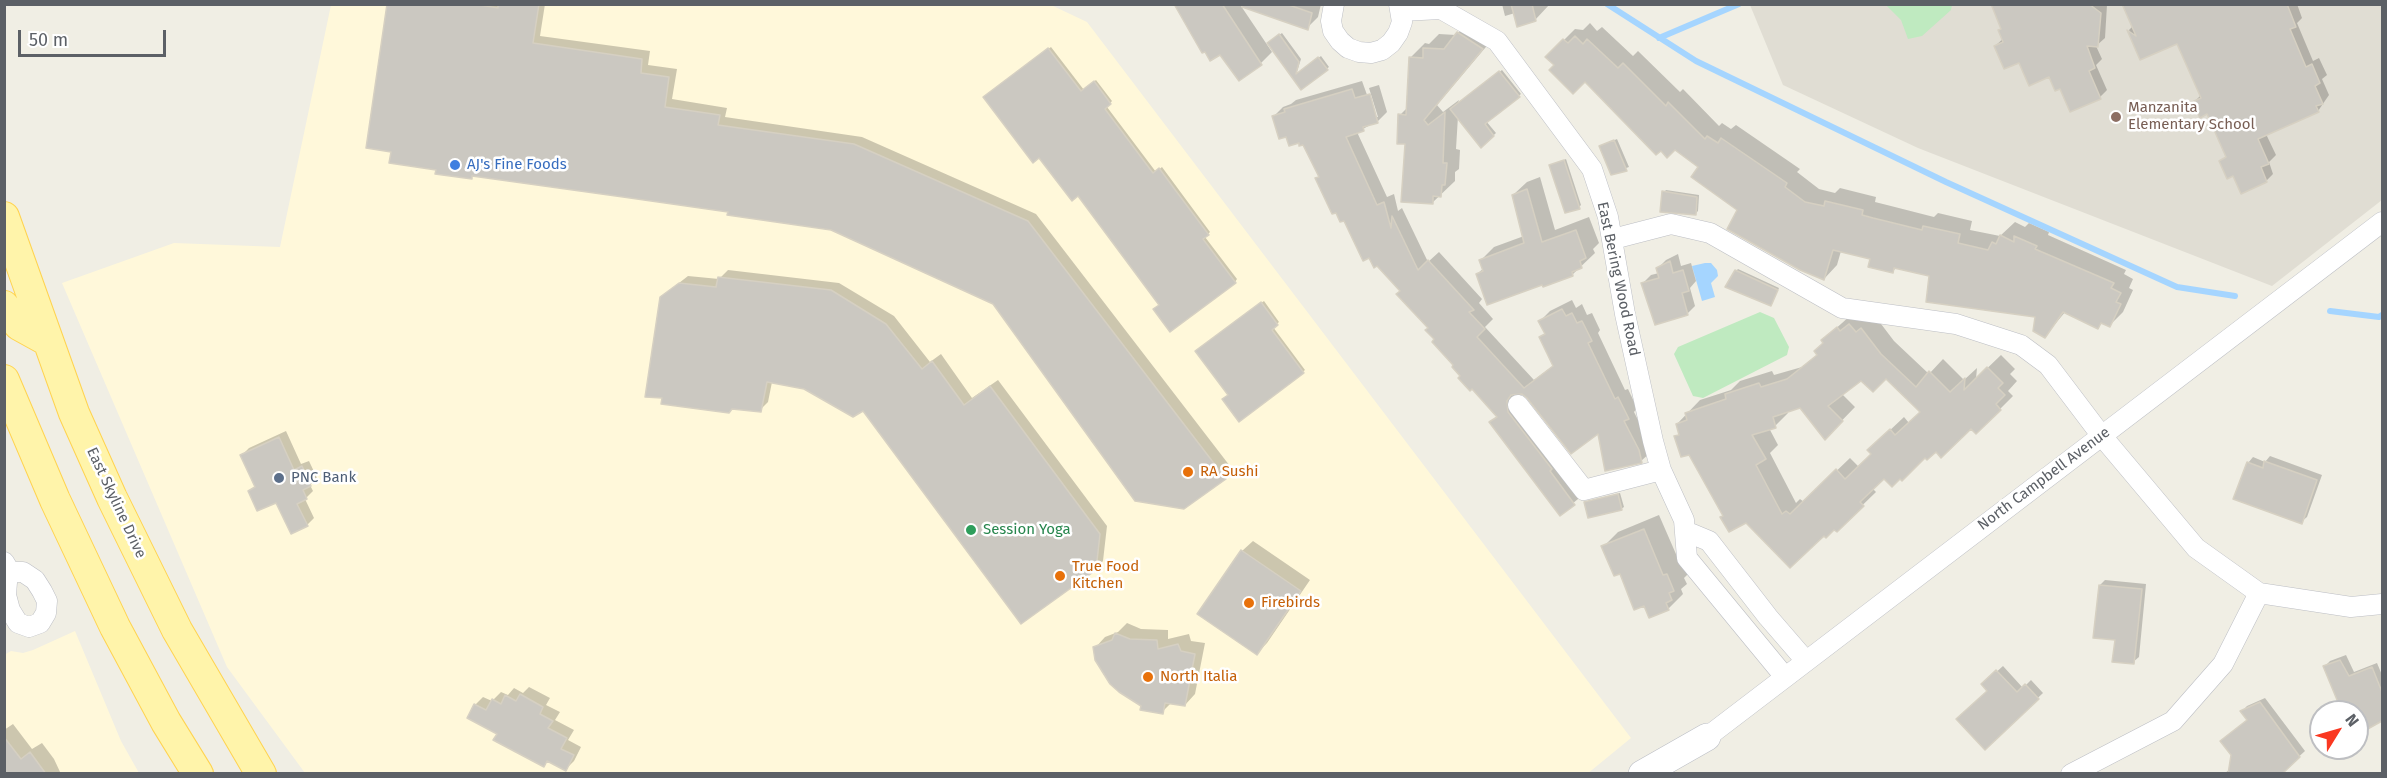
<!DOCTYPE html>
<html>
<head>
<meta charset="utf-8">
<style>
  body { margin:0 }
  #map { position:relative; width:2387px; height:778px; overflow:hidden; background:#f0eee4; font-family:"Fira Sans",sans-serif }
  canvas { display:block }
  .frame { position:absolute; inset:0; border:6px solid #5c6066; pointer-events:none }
  .north { position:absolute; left:2309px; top:700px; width:60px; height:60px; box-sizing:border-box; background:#fff; border:2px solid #bebfc2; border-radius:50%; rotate:53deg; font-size:16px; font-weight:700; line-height:24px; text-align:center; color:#5c6066 }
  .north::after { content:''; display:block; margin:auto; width:21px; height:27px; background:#fa3821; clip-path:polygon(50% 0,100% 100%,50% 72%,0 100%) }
  .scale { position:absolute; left:18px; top:30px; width:148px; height:27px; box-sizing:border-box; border:3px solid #5c6066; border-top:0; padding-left:8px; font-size:18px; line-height:21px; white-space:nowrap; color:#5c6066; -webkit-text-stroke:4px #fff; paint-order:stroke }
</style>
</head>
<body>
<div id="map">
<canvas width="2387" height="778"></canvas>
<div class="frame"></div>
<div class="north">N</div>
<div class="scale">50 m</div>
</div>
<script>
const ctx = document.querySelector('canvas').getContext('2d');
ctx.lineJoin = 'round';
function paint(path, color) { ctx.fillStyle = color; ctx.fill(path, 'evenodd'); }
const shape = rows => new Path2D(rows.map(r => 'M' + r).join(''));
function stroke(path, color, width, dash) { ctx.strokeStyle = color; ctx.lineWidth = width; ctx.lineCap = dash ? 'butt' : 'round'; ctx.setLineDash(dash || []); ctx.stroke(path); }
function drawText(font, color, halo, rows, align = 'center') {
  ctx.font = font + ' "Fira Sans",sans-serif'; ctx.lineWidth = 5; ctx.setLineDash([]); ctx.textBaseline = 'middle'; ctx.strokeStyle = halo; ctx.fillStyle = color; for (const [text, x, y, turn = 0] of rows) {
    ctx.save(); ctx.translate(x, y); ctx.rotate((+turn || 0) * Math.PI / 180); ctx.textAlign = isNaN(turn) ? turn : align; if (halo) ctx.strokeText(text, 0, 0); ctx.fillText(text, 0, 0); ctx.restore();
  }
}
paint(shape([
  [331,5,1051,5,1087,22,1631,738,1587,774,305,773,227,667,62,283,174,243,280,247],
  [75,631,121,741,139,773,5,773,4,655,11,651,23,653,33,650]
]), '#fff8da');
paint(shape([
  [1750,5,2382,5,2382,200,2272,286,1918,148,1783,85]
]), '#e0ddd3');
paint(shape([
  [1886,5,1952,4,1952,5,1951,10,1922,36,1908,39,1901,20],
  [1760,312,1774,318,1789,347,1787,355,1703,398,1693,396,1674,354,1678,347]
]), '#bfeac0');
paint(shape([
  [1705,263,1711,263,1717,270,1718,276,1711,283,1715,297,1702,301,1692,266]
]), '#a5d5ff');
paint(shape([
  [388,4,545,4,540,36,650,51,648,65,677,69,672,99,727,108,725,117,862,137,1036,214,1233,470,1184,507,994,303,832,229,729,211,474,174,471,177,438,169,392,150],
  [1176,4,1321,4,1318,17,1307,28,1241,6,1272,52,1261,63,1220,53],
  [1502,4,1550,4,1535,20,1515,13,1505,16],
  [2075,4,2107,5,2105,38,2096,46,2102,59,2096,65,2107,90,2100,97,2070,110,2061,87,2050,75,2019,61,1995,46,2004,38,2002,28],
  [2124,4,2297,4,2302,18,2297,23,2313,61,2319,58,2327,75,2322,79,2329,95,2318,111,2266,134,2276,155,2269,162,2273,174,2266,181,2234,174,2221,161,2227,155,2208,112,2194,102,2201,95,2178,42,2141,58,2129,30,2133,26],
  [1472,19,1496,35,1437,105,1443,112,1459,100,1458,103,1502,70,1521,94,1486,121,1496,133,1482,146,1458,116,1456,149,1460,150,1459,169,1455,172,1455,181,1432,203,1407,143,1400,115,1408,107,1411,57,1425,43,1429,44,1439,34,1456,35],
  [1590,23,1597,31,1602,27,1633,56,1638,51,1680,92,1683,89,1719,126,1722,123,1731,129,1736,125,1800,169,1797,172,1819,189,1835,193,1840,188,1876,197,1875,202,1887,205,1934,217,1938,213,1972,221,1970,230,2000,236,2015,222,2025,227,2029,223,2049,232,2048,235,2126,270,2124,274,2133,279,2129,288,2133,290,2123,312,2110,325,2102,322,2097,327,2066,311,2045,336,2036,316,1931,275,1897,267,1893,271,1872,258,1841,251,1837,265,1824,279,1739,210,1701,167,1585,80,1556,65,1547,57,1575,29,1583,30],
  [1282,33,1301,59,1296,75,1321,56,1329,67,1301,88,1271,41],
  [1051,47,1084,90,1096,80,1112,101,1107,107,1156,172,1162,167,1210,232,1205,237,1237,279,1235,282,1161,305,1079,194,1040,156,987,95],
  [1362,81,1375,117,1378,117,1369,88,1379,85,1387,112,1378,121,1357,132,1387,197,1394,194,1398,211,1402,208,1428,262,1439,252,1482,299,1479,303,1493,319,1485,327,1534,380,1554,365,1540,337,1546,332,1540,321,1550,311,1572,300,1576,308,1582,304,1587,315,1592,313,1600,330,1598,333,1625,390,1628,389,1637,408,1634,412,1648,440,1651,452,1641,461,1599,431,1522,392,1516,393,1517,402,1584,494,1560,514,1491,422,1498,415,1462,375,1430,328,1345,219,1320,176,1304,143,1287,135,1274,116,1283,107,1291,104,1296,100],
  [1617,139,1629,167,1612,173,1601,146],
  [1566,159,1581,205,1579,207,1551,165],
  [1540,177,1555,230,1589,217,1599,243,1593,249,1595,253,1572,275,1477,274,1484,268,1481,260,1494,247,1524,236,1513,195,1527,182],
  [1666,190,1699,195,1698,211,1695,214,1664,192],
  [1678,254,1681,266,1691,263,1696,281,1690,288,1695,306,1687,314,1643,283,1651,275,1659,273,1658,268,1666,260],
  [1738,269,1779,288,1772,302,1736,271],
  [728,270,839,283,894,316,930,362,941,354,972,398,998,380,1107,526,1103,561,1095,569,864,409,805,388,772,382,768,402,760,410,661,297,688,276,719,279],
  [1264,301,1279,322,1273,327,1305,370,1239,420,1230,395,1199,349],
  [1851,315,1875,316,1894,341,1929,374,1943,359,1964,380,1977,368,1976,379,2001,355,2015,369,2010,374,2017,381,2008,391,2013,396,2000,409,1936,450,1884,477,1872,488,1876,492,1837,530,1747,521,1676,437,1680,433,1677,424,1700,400,1731,390,1740,381,1772,371,1774,375,1802,367,1818,354,1824,342,1823,340],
  [1886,377,1922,411,1909,423,1904,417,1869,450,1873,454,1859,467,1850,458,1804,502,1800,499,1796,503,1770,453,1778,445,1769,428,1775,426,1788,413,1787,410,1801,406,1825,438,1855,407,1842,394,1861,379],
  [286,431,301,464,309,461,317,478,310,485,313,491,305,499,314,518,307,525,277,501,249,491,256,485,242,455,249,448],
  [2270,456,2322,475,2307,517,2301,522,2248,463,2253,457,2265,462],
  [1620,493,1624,507,1621,509,1586,502],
  [1659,515,1679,561,1688,574,1684,578,1687,584,1681,589,1683,594,1668,609,1645,604,1603,547,1618,532],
  [1253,541,1310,580,1267,643,1257,653,1242,551],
  [2105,580,2146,584,2139,657,2133,662,2116,639,2100,585],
  [1127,623,1141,629,1168,630,1168,639,1189,634,1191,641,1205,643,1195,694,1185,705,1172,702,1162,712,1143,705,1095,648,1105,637,1118,632],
  [2346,655,2354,672,2377,663,2382,675,2382,720,2357,733,2357,712,2325,666,2330,661],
  [2003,666,2023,688,2031,680,2043,693,1985,748,1988,690,1983,684],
  [529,687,550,698,546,705,560,712,555,720,574,730,568,740,581,747,574,761,566,769,549,760,543,766,499,733,469,717,475,705,483,697,492,701,501,692,508,695,514,688,523,693],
  [2265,698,2305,751,2280,774,2224,774,2230,769,2232,754,2249,719,2242,711,2247,706],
  [13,724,32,749,42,743,54,759,61,774,4,774,4,730]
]), '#0003');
stroke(shape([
  [1607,4,1696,61,1946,182,2177,287,2235,296],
  [1659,38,1739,4],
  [2330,311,2379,317,2382,315]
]), '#a5d5ff', 6);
const building = shape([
  [387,4,474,4,498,8,498,4,539,4,533,43,642,59,641,73,669,77,665,107,720,115,718,125,854,144,1028,221,1226,479,1184,509,1135,501,993,304,831,230,727,215,728,212,623,197,472,176,472,179,435,174,436,170,389,163,391,152,366,148,387,4],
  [1174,4,1222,4,1262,65,1239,81,1220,55,1210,61,1205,52,1202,53,1174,4],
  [1243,4,1286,4,1312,13,1308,30,1242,7,1243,4],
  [1511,4,1532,4,1536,21,1517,27,1511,4],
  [1991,4,2089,4,2101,13,2098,47,2087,46,2095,68,2089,71,2101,99,2070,112,2060,89,2055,91,2049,77,2029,86,2019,63,2004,69,1994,46,2003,42,1998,30,2001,29,1991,4],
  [2122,4,2287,4,2296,27,2290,29,2306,67,2312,64,2320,83,2315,86,2323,104,2316,106,2319,112,2258,139,2269,164,2261,167,2267,182,2241,194,2233,176,2227,179,2219,161,2226,157,2207,114,2200,118,2192,102,2201,98,2177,44,2140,60,2127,30,2136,36,2122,4],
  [1457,32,1483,49,1424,120,1428,125,1445,112,1443,163,1447,163,1445,185,1442,185,1441,197,1433,196,1433,204,1401,202,1405,144,1397,144,1398,114,1406,115,1409,57,1423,58,1423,48,1444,49,1457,32],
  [1279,34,1299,62,1296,74,1318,57,1328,70,1301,90,1267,43,1279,34],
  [1575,36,1583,44,1587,39,1618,68,1623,63,1666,106,1668,102,1705,139,1707,136,1718,143,1721,138,1787,183,1785,187,1805,202,1824,206,1825,201,1863,210,1862,215,1873,218,1922,230,1923,226,1960,234,1958,243,1988,250,1992,242,1996,244,2000,235,2014,242,2014,236,2037,246,2035,249,2114,283,2111,288,2121,293,2116,302,2121,304,2110,327,2101,323,2098,329,2063,312,2045,338,2033,331,2035,317,1926,302,1929,276,1894,268,1893,273,1868,267,1870,259,1833,250,1824,280,1800,270,1727,229,1737,210,1691,177,1698,167,1675,150,1667,158,1661,151,1656,155,1585,82,1573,94,1549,70,1554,65,1545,57,1563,39,1568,43,1575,36],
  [1048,48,1081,91,1094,81,1111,104,1105,109,1153,173,1159,168,1176,191,1209,235,1203,239,1236,283,1170,332,1153,309,1159,305,1078,196,1072,201,1039,158,1033,163,983,97,1048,48],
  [1499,71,1520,97,1485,124,1494,136,1481,148,1450,109,1499,71],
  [1352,89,1355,98,1370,94,1378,123,1363,127,1364,131,1346,137,1377,205,1384,202,1391,228,1392,216,1418,270,1428,260,1474,310,1469,312,1485,329,1477,337,1524,388,1553,366,1539,337,1545,334,1538,321,1562,309,1566,316,1572,313,1577,323,1582,321,1592,341,1588,343,1615,399,1618,397,1629,419,1624,421,1639,450,1642,463,1605,471,1598,434,1571,454,1527,398,1522,394,1511,395,1507,401,1508,412,1552,469,1550,471,1575,505,1560,516,1489,422,1497,417,1472,389,1470,391,1458,378,1460,376,1452,367,1453,365,1432,342,1434,339,1425,330,1428,328,1396,294,1400,291,1377,266,1374,268,1369,258,1363,261,1344,221,1340,222,1336,213,1332,214,1315,178,1319,177,1303,145,1299,146,1299,143,1289,146,1286,137,1279,139,1272,116,1285,112,1284,109,1352,89],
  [1614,140,1627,171,1611,175,1599,146,1614,140],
  [1564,160,1580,209,1565,213,1549,165,1564,160],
  [1527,189,1542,242,1576,230,1586,258,1580,261,1582,268,1572,272,1573,276,1543,287,1542,285,1487,305,1476,274,1483,271,1479,260,1524,243,1512,195,1527,189],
  [1662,191,1697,197,1696,215,1660,212,1662,191],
  [1670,261,1673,273,1683,270,1689,291,1682,293,1688,315,1655,325,1641,283,1659,278,1656,268,1670,261],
  [1735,270,1778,290,1771,306,1725,287,1735,270],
  [718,277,831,290,886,324,922,369,932,361,964,405,990,386,1100,534,1096,570,1021,624,863,411,853,417,804,389,767,382,761,412,732,409,729,413,661,404,662,398,645,397,660,297,679,283,716,287,718,277],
  [1261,302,1278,325,1272,330,1304,373,1239,422,1222,399,1228,395,1195,351,1261,302],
  [1849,324,1856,332,1861,328,1881,354,1916,387,1929,371,1950,392,1965,378,1964,390,1987,367,2003,383,1998,388,2005,395,1996,404,2001,410,1976,434,1971,429,1941,458,1936,452,1927,460,1925,458,1902,481,1900,479,1892,487,1884,479,1860,502,1864,506,1837,532,1834,530,1826,538,1824,536,1790,568,1746,523,1729,532,1720,517,1723,516,1689,455,1681,457,1674,436,1679,435,1676,424,1687,420,1685,413,1726,399,1725,394,1759,383,1761,387,1787,379,1817,355,1814,351,1823,343,1821,340,1837,327,1840,331,1849,324],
  [1886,379,1920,412,1895,435,1890,429,1867,450,1871,454,1845,479,1836,469,1790,514,1786,511,1782,514,1756,465,1766,459,1752,435,1776,428,1773,417,1800,408,1825,440,1843,421,1828,406,1861,381,1873,392,1886,379],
  [279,437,294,470,302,466,311,486,303,490,307,499,297,504,308,526,291,534,276,503,257,511,248,491,255,487,240,455,279,437],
  [2264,461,2317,480,2302,524,2233,499,2247,462,2263,468,2264,461],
  [1618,494,1622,510,1588,518,1584,502,1618,494],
  [1644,529,1663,575,1667,574,1674,591,1669,593,1672,600,1666,603,1669,610,1649,618,1644,606,1634,610,1620,574,1614,576,1601,546,1644,529],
  [1241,550,1301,591,1257,655,1197,614,1241,550],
  [2099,585,2142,589,2134,664,2112,662,2115,640,2093,638,2099,585],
  [1115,633,1130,639,1157,640,1158,649,1178,644,1181,651,1195,654,1185,706,1165,703,1163,714,1140,710,1141,706,1119,692,1110,684,1095,660,1093,647,1112,640,1115,633],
  [2340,660,2349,676,2372,667,2382,692,2382,721,2357,735,2357,712,2342,712,2323,666,2340,660],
  [1996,670,2017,692,2025,684,2039,699,1985,750,1956,719,1987,691,1981,684,1996,670],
  [520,694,543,707,540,714,553,721,548,728,567,738,561,749,574,755,566,771,547,761,544,767,493,740,497,734,467,718,474,704,486,710,492,699,501,704,505,695,516,701,520,694],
  [2260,702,2300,757,2282,774,2228,774,2231,755,2220,741,2247,720,2240,711,2260,702],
  [4,737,21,759,30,752,46,774,4,774,4,737]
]);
paint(building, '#cbc8c1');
stroke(building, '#d6d0c2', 1.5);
const street = shape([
  [1334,4,1331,21,1333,31,1340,41,1348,48,1359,52,1371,53,1382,50,1391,43,1398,33,1402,22,1399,4],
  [1401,11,1441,9,1497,41,1592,169,1608,217,1625,314,1653,441,1661,470,1684,520,1687,558,1785,677],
  [1613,239,1671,224,1710,233,1842,308,1956,324,2021,345,2048,365,2101,435,2196,548,2259,593,2351,607,2382,604],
  [1518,405,1584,490,1661,470],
  [1685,531,1709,541,1768,617,1806,661],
  [4,562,10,572,7,582,6,595,10,610,18,623,29,627,40,623,46,613,47,601,42,591,35,580,23,572,10,572],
  [1707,737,2382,222],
  [2071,774,2173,721,2223,664,2259,593]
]);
const secondary = shape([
  [1642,774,1707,737]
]);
const primary = shape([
  [4,217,74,413,112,498,177,630,261,774],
  [4,306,19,325,48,341],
  [4,380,55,500,115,627,166,722,198,774]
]);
stroke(street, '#bcbec4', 21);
stroke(secondary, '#babdc4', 28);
stroke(primary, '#ffd34f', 32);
stroke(street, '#fff', 20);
stroke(secondary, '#fff', 27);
stroke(primary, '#fff4aa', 30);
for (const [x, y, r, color] of [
  [2116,117,6,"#8d6e63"],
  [455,165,6,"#3f7fe0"],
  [1188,472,6,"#e8710a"],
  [279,478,6,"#5c6f8a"],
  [971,530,6,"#2e9e5b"],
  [1060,576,6,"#e8710a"],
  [1249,603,6,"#e8710a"],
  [1148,677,6,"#e8710a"]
]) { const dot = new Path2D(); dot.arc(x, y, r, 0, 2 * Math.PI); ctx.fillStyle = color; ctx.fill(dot); stroke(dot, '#fff', 2); }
drawText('15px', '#785e54', '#fff', [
  ["Manzanita",2128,108],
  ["Elementary School",2128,125]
], 'left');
drawText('15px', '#366cbe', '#fff', [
  ["AJ's Fine Foods",467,165]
], 'left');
drawText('15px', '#5c6066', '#fff', [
  ["East Bering Wood Road",1618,279,78],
  ["North Campbell Avenue",2044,479,-37],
  ["East Skyline Drive",116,503,65]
]);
drawText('15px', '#c56008', '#fff', [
  ["RA Sushi",1200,472],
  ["True Food",1072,567],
  ["Kitchen",1072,584],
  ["Firebirds",1261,603],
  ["North Italia",1160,677]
], 'left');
drawText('15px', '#4e5e75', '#fff', [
  ["PNC Bank",291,478]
], 'left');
drawText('15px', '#27864d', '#fff', [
  ["Session Yoga",983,530]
], 'left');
</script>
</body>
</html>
